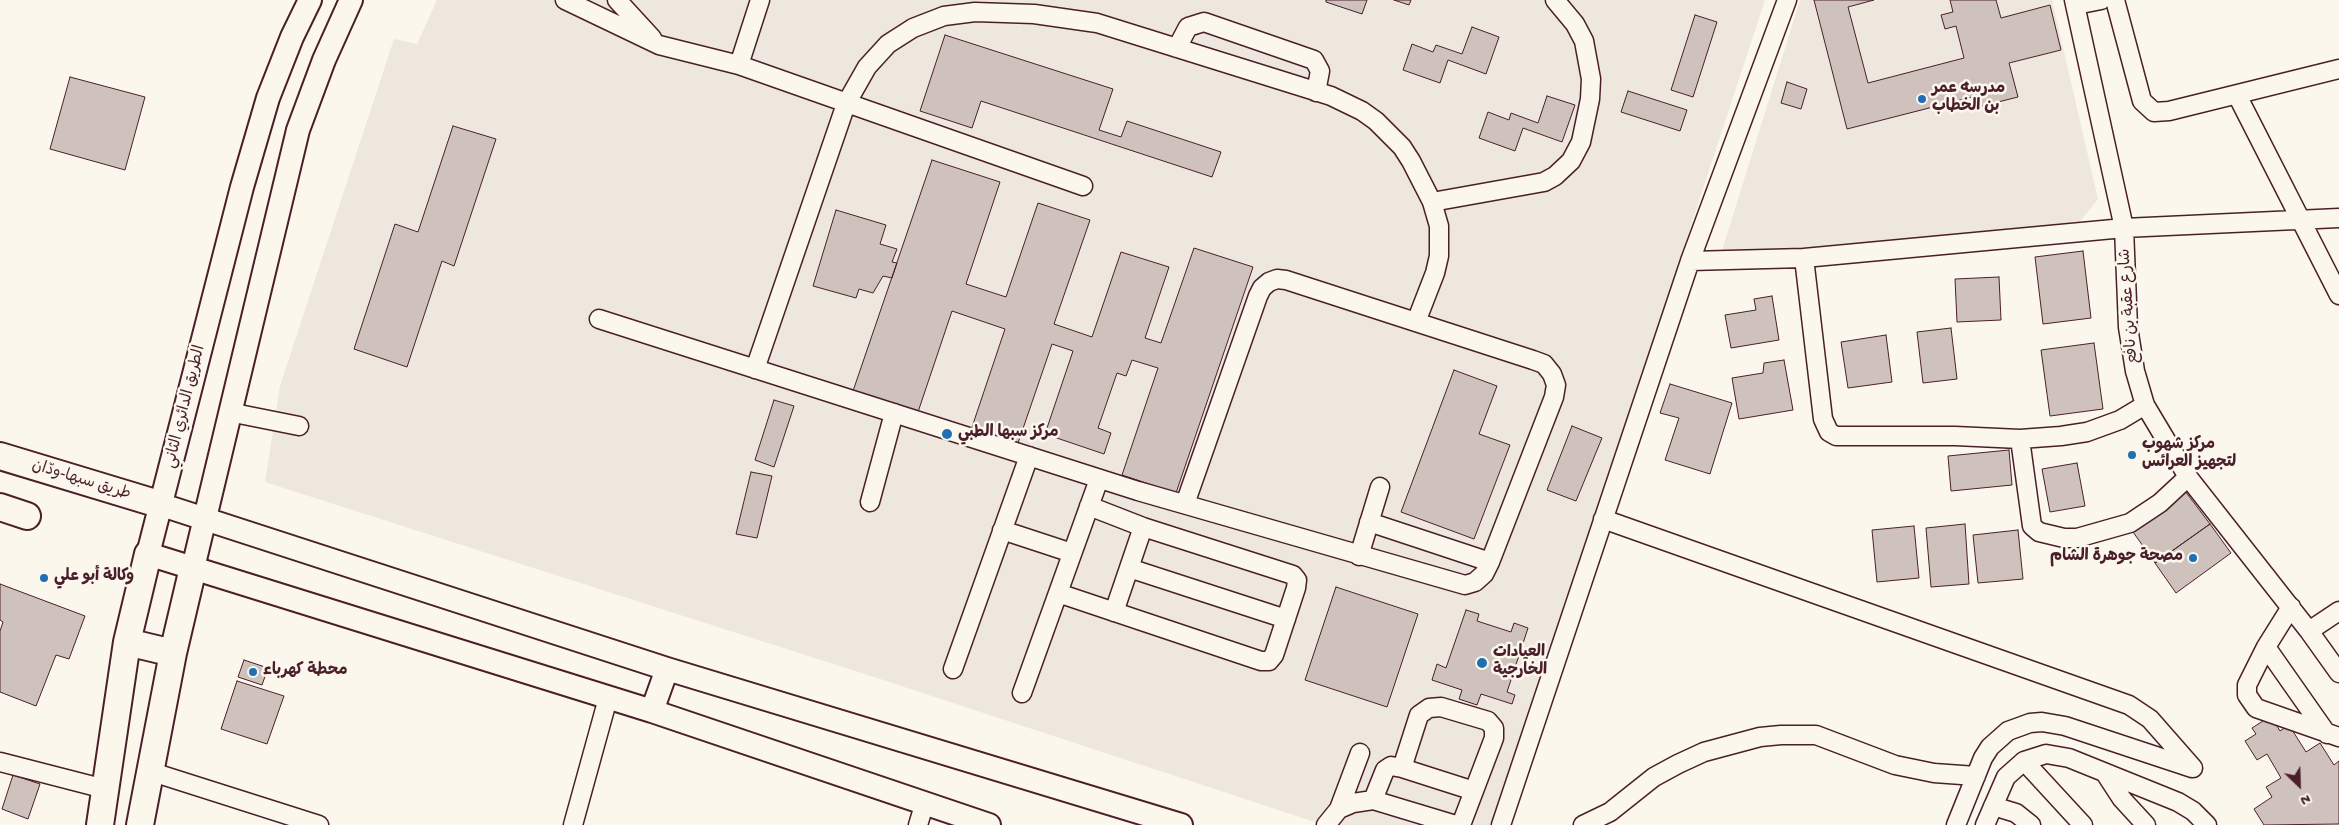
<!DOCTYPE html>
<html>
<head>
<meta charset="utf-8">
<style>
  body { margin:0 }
  #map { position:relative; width:2339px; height:825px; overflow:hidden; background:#fbf7ec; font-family:"Gochi Hand",sans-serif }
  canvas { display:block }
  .north { position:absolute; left:2274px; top:760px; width:50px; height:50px; -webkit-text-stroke:4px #fbf7ec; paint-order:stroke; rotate:156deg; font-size:14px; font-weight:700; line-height:20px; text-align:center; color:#4a1f2b }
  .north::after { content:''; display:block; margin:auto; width:18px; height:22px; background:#4a1f2b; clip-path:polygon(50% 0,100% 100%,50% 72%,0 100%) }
</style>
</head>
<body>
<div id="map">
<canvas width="2339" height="825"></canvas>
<div class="north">N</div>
</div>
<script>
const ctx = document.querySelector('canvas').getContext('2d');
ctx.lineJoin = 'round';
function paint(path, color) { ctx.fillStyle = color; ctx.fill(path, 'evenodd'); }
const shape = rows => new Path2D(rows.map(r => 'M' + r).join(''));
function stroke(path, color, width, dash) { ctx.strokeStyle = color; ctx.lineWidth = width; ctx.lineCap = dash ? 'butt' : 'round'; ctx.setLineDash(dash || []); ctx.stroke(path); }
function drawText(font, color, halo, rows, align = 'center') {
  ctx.font = font + ' "Gochi Hand","Playpen Sans Arabic",sans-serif'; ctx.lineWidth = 5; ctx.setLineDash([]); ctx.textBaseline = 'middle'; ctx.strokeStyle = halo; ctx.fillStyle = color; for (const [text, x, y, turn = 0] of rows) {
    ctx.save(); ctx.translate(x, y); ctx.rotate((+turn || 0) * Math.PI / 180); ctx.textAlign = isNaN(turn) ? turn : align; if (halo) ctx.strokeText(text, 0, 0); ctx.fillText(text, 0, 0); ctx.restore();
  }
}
paint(shape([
  [437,0,1765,0,1494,825,1326,825,1312,821,874,677,265,482,280,386,394,39,417,44],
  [1800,0,2052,0,2098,199,2078,224,1720,257]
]), '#eee7de');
const building = shape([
  [1326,0,1367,0,1362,14,1326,2,1326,0],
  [1394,0,1411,0,1409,5,1394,0],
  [1814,0,1874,0,1848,7,1868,83,1964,58,1956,26,1945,29,1941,15,1953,12,1950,0,1996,0,2001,18,2050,5,2061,50,2009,63,2018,97,1978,107,1976,96,1847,129,1814,0],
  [1695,15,1717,22,1693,97,1671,90,1695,15],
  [1472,27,1499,37,1486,74,1448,60,1440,83,1403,70,1412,44,1433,52,1436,45,1462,54,1472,27],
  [945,35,1113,89,1099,130,1121,137,1127,121,1221,152,1212,177,981,101,972,128,920,111,945,35],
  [70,77,145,97,125,170,50,149,70,77],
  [1787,82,1807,89,1801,109,1781,103,1787,82],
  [1628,91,1687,110,1680,131,1621,112,1628,91],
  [1547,96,1575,105,1562,142,1523,128,1515,151,1479,138,1488,112,1509,120,1511,113,1538,123,1547,96],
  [453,126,496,139,454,266,442,261,407,367,354,349,395,224,418,232,453,126],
  [932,160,1000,182,966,284,1006,297,1038,203,1090,220,1054,324,1092,337,1121,252,1169,267,1145,338,1161,343,1194,248,1253,267,1176,493,1122,475,1158,368,1132,360,1126,376,1117,373,1098,428,1111,433,1104,454,1045,434,1073,351,1052,344,1017,446,971,430,1005,329,952,311,918,412,853,391,932,160],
  [836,210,886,225,880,244,897,249,892,262,897,263,892,278,883,276,873,293,859,289,856,298,813,286,836,210],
  [2083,251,2091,318,2043,324,2035,257,2083,251],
  [1999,277,2001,320,1957,322,1955,279,1999,277],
  [1772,296,1779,340,1731,348,1725,315,1756,310,1754,299,1772,296],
  [1951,328,1957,379,1923,383,1917,332,1951,328],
  [1886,335,1892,382,1848,388,1841,342,1886,335],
  [2094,343,2103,409,2050,416,2041,350,2094,343],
  [1784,360,1793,410,1739,419,1732,378,1763,373,1764,363,1784,360],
  [1454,370,1497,386,1479,434,1510,445,1474,539,1401,512,1454,370],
  [1670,384,1732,403,1710,474,1665,460,1679,418,1660,413,1670,384],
  [774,400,794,406,774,467,755,460,774,400],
  [1572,426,1602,438,1576,501,1547,490,1572,426],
  [2009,450,2012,485,1951,491,1948,456,2009,450],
  [2077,463,2085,506,2050,512,2042,469,2077,463],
  [751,472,772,476,757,538,736,534,751,472],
  [2185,491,2210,524,2155,563,2133,532,2185,491],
  [1965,524,1969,584,1931,587,1926,528,1965,524],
  [2210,524,2231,553,2176,593,2155,563,2210,524],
  [1914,526,1919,578,1877,582,1872,530,1914,526],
  [2018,530,2023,579,1978,583,1973,535,2018,530],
  [0,584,85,616,69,659,56,655,36,706,0,692,0,631,3,622,0,620,0,584],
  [1336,587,1418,614,1387,707,1305,680,1336,587],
  [1466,610,1479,614,1477,621,1511,632,1514,623,1528,628,1507,692,1515,695,1512,704,1481,694,1477,705,1459,699,1462,690,1432,680,1437,664,1446,668,1466,610],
  [244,660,268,668,262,685,238,677,244,660],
  [237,681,284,696,267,744,221,729,237,681],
  [2271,716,2280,731,2289,725,2306,752,2320,743,2334,765,2339,761,2339,824,2264,825,2254,809,2272,797,2266,787,2281,778,2267,754,2257,760,2245,741,2256,734,2252,728,2271,716],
  [13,775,40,784,28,819,2,809,13,775]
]);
paint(building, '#cfc2bc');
stroke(building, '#4a1f2b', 1);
const minor = shape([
  [565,0,659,45,739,65,1083,186],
  [617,0,652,38],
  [2074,0,2124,228,2128,327,2135,371,2145,405,2188,477,2309,631,2339,673],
  [2115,0,2142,101,2154,112,2169,111,2339,69],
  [2076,5,2101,0],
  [1177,48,1188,27,1204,22,1314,60,1320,71,1316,92],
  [739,65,760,0],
  [2237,95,2339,295],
  [1432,202,1544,182,1555,176,1571,161,1581,142,1590,99,1591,79,1584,41,1575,24,1555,0],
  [1804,258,1823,419,1829,432,1836,436,1955,436,2020,439,2061,436,2087,432,2120,420,2145,405],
  [1690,261,1804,258,2124,228,2339,218],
  [599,319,1138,491,1465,585,1475,582,1484,574,1490,562,1554,397,1556,385,1552,374,1544,364,1533,360,1286,280,1277,279,1269,282,1262,288,1258,296,1185,504],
  [755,369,846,104,867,67,888,44,913,28,944,16,975,12,1034,14,1097,23,1331,96,1362,111,1376,121,1402,147,1411,161,1432,202,1439,226,1439,256,1435,273,1416,322],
  [229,412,299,426],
  [2020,439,2032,526,2039,532,2064,538,2077,538,2130,523,2160,503,2188,477],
  [870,502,894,413],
  [1603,519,2129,705,2150,719,2193,768],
  [1369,522,1490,562],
  [1002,530,1072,553],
  [1359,556,1380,487],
  [1129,568,1286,619],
  [1058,593,1261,661,1269,661,1274,655,1296,588,1297,580,1293,575,1143,527,1089,506],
  [2291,607,2266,647,2247,685,2247,695,2256,708,2339,737],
  [1114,612,1143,527],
  [2309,631,2339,611],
  [2266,647,2327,734],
  [953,669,1029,456],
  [1022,693,1099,479],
  [2024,761,2083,825],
  [0,762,105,789],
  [1402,768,1474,791],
  [149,771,319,825],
  [2105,773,2122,799,2146,825],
  [1373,800,1385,770,1391,766,1402,768,1419,715,1429,708,1441,707,1488,721,1494,728,1494,738,1461,825],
  [1993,806,2016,813,2031,825],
  [1339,809,1353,803,1373,800,1456,825],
  [573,825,608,698],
  [918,825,925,802],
  [1326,825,1339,809,1360,753],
  [1501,825,1690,261,1787,0],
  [1583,825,1610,812,1654,777,1678,764,1704,752,1760,737,1781,735,1816,735,1895,765,1934,773,1976,776],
  [1956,825,1983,758,1990,747,2008,731,2030,723,2042,722,2065,726,2192,768],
  [1985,825,2006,777,2024,761,2046,754,2069,758,2178,802,2193,811,2207,825]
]);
const major = shape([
  [310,0,292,37,268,98,242,187,148,554,652,711,989,825],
  [162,505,667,669,1181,825],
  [193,568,298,130,324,60,351,0],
  [652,711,667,669]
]);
const highway = shape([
  [0,456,162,505],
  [0,507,27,516],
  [127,642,173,653],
  [100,825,127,642,148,554],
  [140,825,173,653,193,568]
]);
stroke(minor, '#4a1f2b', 21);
stroke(major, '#4a1f2b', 26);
stroke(highway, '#4a1f2b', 30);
stroke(minor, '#fbf7ec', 18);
stroke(major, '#fbf7ec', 22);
stroke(highway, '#fbf7ec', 26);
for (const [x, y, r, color] of [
  [1922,99,5,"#1f6fb2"],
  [947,434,6,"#1f6fb2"],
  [2132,455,5,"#1f6fb2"],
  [2193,558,5,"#1f6fb2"],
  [44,578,5,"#1f6fb2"],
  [1482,663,6,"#1f6fb2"],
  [253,672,5,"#1f6fb2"]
]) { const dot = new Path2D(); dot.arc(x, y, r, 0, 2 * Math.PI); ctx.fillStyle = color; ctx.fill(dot); stroke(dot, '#fbf7ec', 2); }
drawText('bold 16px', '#4a1f2b', '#fbf7ec', [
  ["مدرسه عمر",1932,90],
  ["بن الخطاب",1932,108],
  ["مركز سبها الطبي",958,434],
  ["مركز شهوب",2142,446],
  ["لتجهيز العرائس",2142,464],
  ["مصحة جوهرة الشام",2183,558,"right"],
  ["وكالة أبو علي",54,578],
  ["العيادات",1493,654],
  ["الخارجية",1493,672],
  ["محطة كهرباء",263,672]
], 'left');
drawText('16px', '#4a1f2b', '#fbf7ec', [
  ["شارع عقبة بن نافع",2130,306,-94],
  ["الطريق الدائري الثاني",186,407,-76],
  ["طريق سبها-ودّان",81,481,17]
]);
</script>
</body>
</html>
